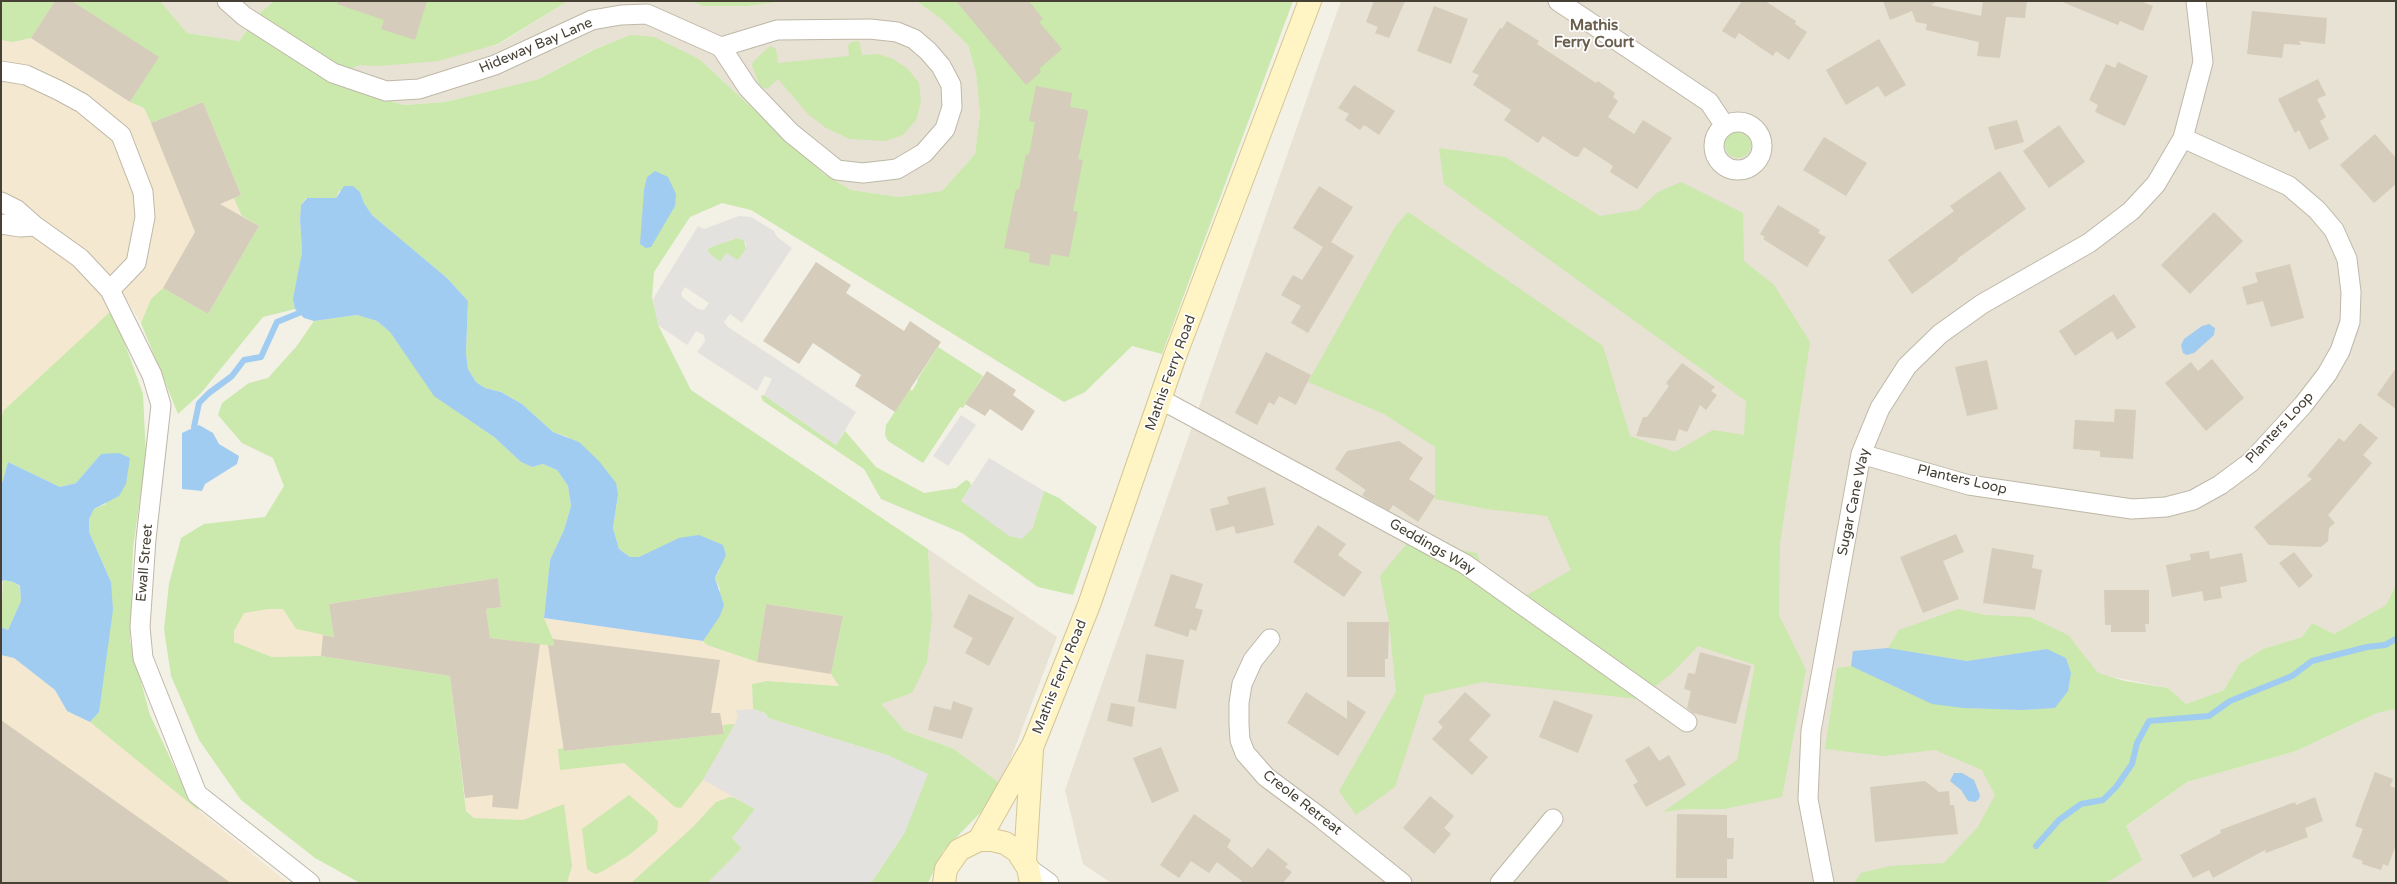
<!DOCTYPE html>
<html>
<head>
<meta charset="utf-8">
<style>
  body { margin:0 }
  #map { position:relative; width:2397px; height:884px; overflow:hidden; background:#f3f0e5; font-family:"Varela Round",sans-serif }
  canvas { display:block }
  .frame { position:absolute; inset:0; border:2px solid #464035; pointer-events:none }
</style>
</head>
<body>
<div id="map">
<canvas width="2397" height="884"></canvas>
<div class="frame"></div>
</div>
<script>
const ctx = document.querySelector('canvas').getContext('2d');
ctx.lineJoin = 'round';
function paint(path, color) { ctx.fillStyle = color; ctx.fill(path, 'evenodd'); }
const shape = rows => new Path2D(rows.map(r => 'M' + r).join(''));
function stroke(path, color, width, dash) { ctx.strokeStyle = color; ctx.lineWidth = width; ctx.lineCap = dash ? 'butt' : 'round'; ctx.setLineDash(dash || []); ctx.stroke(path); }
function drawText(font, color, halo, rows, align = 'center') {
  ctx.font = font + ' "Varela Round",sans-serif'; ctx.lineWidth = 3.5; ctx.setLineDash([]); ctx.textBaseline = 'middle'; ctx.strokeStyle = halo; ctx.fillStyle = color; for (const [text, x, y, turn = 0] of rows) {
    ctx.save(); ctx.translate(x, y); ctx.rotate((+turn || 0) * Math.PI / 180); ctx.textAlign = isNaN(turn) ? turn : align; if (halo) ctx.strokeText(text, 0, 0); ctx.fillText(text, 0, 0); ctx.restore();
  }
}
paint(shape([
  [160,1,274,1,262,11,239,41,187,33],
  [568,1,690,1,703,6,748,6,786,1,916,1,940,18,968,45,976,73,980,114,975,154,942,191,899,197,851,190,824,174,699,59,630,35,592,50,539,79,445,102,404,105,373,96,345,72,359,65,498,45],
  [1341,1,2396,1,2396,584,2386,605,2334,634,2312,623,2302,637,2263,649,2239,664,2224,690,2186,704,2168,688,2098,674,2088,854,2187,782,2296,751,2377,713,2396,709,2396,883,1111,883,1083,864,1065,790],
  [928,549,1057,637,1001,784,954,749,905,731,880,704,912,693,932,616]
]), '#e7e2d3');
paint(shape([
  [55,1,72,1,159,57,130,102,144,108,151,123,203,102,241,195,234,198,240,215,259,226,151,299,141,323,126,298,3,411,1,422,1,40,13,42,31,38],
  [498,578,501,607,486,609,554,646,553,639,544,618,703,641,707,645,756,662,766,604,843,616,831,674,840,686,767,681,752,684,753,709,768,718,890,756,871,883,518,883,523,820,474,818,466,810,450,676,321,656,272,657,234,642,234,631,243,613,269,609,283,609,296,629,333,636,329,604],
  [1,655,14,658,55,690,67,711,90,722,288,883,1,883]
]), '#f5e8d0');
paint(shape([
  [1,1,55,1,31,38,13,42,1,40],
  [72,1,160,1,187,33,239,41,262,11,274,1,568,1,498,44,438,61,379,66,359,65,345,72,373,96,404,105,445,102,539,79,593,50,630,35,654,37,699,59,824,174,851,190,899,197,942,191,975,154,980,114,976,73,968,45,940,18,916,1,1293,1,1162,354,1132,346,1085,392,1064,402,751,210,722,203,690,217,654,272,652,297,659,327,691,390,928,549,932,616,927,662,912,693,881,704,905,731,954,749,1001,784,985,808,943,851,928,883,871,883,905,832,890,756,768,718,765,713,753,709,752,684,767,681,839,686,831,674,843,616,766,604,757,662,707,645,703,641,710,629,720,589,715,578,720,569,653,551,639,557,630,557,619,549,613,528,618,495,568,437,553,432,522,404,501,392,485,388,476,382,468,369,466,353,468,301,447,278,372,215,364,203,360,192,339,191,336,198,306,198,301,205,300,219,302,252,294,299,295,309,263,317,201,393,178,414,141,323,151,299,163,288,208,314,259,226,241,215,234,198,241,195,203,102,151,123,144,108,130,102,158,57],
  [690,1,786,1,748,6,703,6],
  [859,41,862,55,878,54,893,59,908,69,919,83,921,102,916,120,903,135,885,141,850,139,826,128,808,114,778,79,767,89,760,86,752,66,753,62,770,46,776,49,778,63,849,56,848,45,851,42],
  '1725 145a13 13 0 1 1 26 0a13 13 0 1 1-26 0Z',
  [1439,148,1505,157,1600,216,1638,210,1658,192,1681,182,1743,213,1744,261,1774,285,1810,342,1780,543,1779,615,1806,670,1782,797,1724,809,1686,809,1663,812,1737,760,1755,665,1698,646,1671,674,1638,699,1483,682,1425,695,1395,787,1356,815,1339,791,1396,692,1389,622,1380,576,1409,541,1477,553,1490,592,1527,595,1571,570,1547,516,1487,509,1435,499,1435,447,1384,414,1308,382,1395,227,1408,212,1603,346,1630,436,1675,452,1713,430,1744,435,1746,401,1444,184],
  [737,238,744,240,746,249,738,260,720,262,708,253,708,249,711,247],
  [110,312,122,336,143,394,146,457,133,548,130,641,150,715,179,777,199,811,90,722,99,712,111,582,89,532,89,519,94,509,106,504,101,454,76,483,60,487,8,462,1,487,1,422,3,411],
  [357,315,377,321,390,332,435,396,494,437,521,462,532,467,543,464,557,470,568,486,571,506,564,530,550,560,544,618,553,639,554,646,490,638,486,609,501,607,498,578,329,604,334,637,296,629,283,609,269,609,244,613,234,631,234,642,272,657,321,656,450,676,466,811,474,818,523,820,564,804,572,866,567,883,360,883,315,858,241,800,199,740,171,676,164,629,169,584,181,538,204,524,265,517,284,486,273,458,242,443,218,415,222,403,249,383,268,378,296,347,314,321],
  [938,347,983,376,963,408,960,407,923,463,888,441,885,435,886,425,910,389,912,391,918,381,917,380],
  [764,395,836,445,845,431,876,467,924,493,956,488,966,480,970,482,971,486,961,501,1032,529,1044,491,1059,498,1097,527,1073,595,1038,587,962,533,881,499,864,469,763,401,761,396],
  [3,580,13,582,20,587,21,601,8,630,1,627],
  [2396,584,2396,709,2377,713,2296,751,2187,782,2126,826,2142,860,2113,879,2103,883,1854,883,1861,873,1890,866,1944,863,1978,827,1995,795,1982,770,1935,750,1883,756,1825,749,1837,668,1851,666,1900,689,1963,708,2022,710,2055,708,2047,649,1967,661,1888,648,1899,630,1958,609,1985,615,2030,617,2068,635,2098,673,2125,681,2168,688,2186,704,2224,690,2239,664,2263,649,2302,637,2312,623,2334,634,2386,605],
  [735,724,703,780,681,808,675,807,624,763,560,770,558,749,564,748,565,751,724,734,723,725],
  [629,795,654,816,658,822,657,832,629,855,603,871,596,874,591,872,587,869,582,829],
  [730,797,735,798,755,809,732,838,742,848,718,874,707,883,631,883,693,827,716,802]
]), '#cbe8ad');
paint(shape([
  [739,216,751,217,774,231,777,237,792,248,742,323,730,314,724,322,728,327,856,412,836,445,764,395,772,379,765,376,757,391,697,352,705,341,704,335,696,331,687,345,658,325,653,299,698,226,704,229],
  [737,238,744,240,746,244,746,249,738,260,726,253,720,262,709,253,708,249,711,247],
  [685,287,709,303,704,310,698,309,683,298,681,293],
  [961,415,976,425,948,466,933,456],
  [989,458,1044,491,1032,529,1022,539,1009,536,961,501],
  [753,709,765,713,768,718,890,756,928,774,905,832,871,883,707,883,742,848,732,838,755,809,703,780,735,724,738,717,736,710]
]), '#e4e2de');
paint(shape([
  [655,171,668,177,676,194,675,206,651,247,646,248,640,244,644,190,647,177],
  [344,186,353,186,360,192,364,203,372,215,447,278,468,301,466,353,468,369,476,382,485,388,501,392,522,404,553,432,579,442,599,461,616,483,618,495,613,528,619,549,630,557,639,557,679,538,699,535,723,545,726,555,715,578,724,605,720,616,703,641,544,618,550,560,564,530,571,506,568,486,557,470,543,464,532,467,521,462,494,437,434,396,390,332,377,321,357,315,314,321,304,318,295,309,293,299,302,252,300,219,301,205,307,198,336,198],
  [2209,324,2215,328,2214,335,2194,353,2187,355,2183,353,2181,345,2184,339,2202,326],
  [199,425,213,433,219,444,239,456,237,464,205,484,202,491,182,489,182,433],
  [119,453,130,458,126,484,119,496,94,509,89,519,89,532,111,582,113,610,99,712,90,722,67,711,55,690,14,658,1,655,1,627,8,630,21,601,20,586,13,582,3,580,1,584,1,487,8,462,60,487,76,483,101,454],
  [1888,648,1967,661,2047,649,2066,658,2071,673,2068,691,2055,708,2022,710,1963,708,1932,704,1851,666,1853,651],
  [1954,773,1962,773,1974,780,1980,795,1979,799,1975,802,1968,801,1961,790,1950,781]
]), '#a1ccf1');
stroke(shape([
  [194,427,199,403,209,393,232,376,244,360,261,357,277,322,299,313],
  [2036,846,2059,820,2081,804,2103,800,2116,787,2132,764,2137,743,2149,721,2209,716,2230,701,2292,676,2312,661,2367,647,2385,645,2396,639]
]), '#a1ccf1', 6);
paint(shape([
  [55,1,72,1,159,57,130,102,31,38],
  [338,1,427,1,415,40,381,29,384,20,337,4],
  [956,1,1029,1,1043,19,1039,22,1062,49,1039,69,1041,72,1026,85],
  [1374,1,1405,1,1389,38,1375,33,1378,27,1366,22],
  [1742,1,1765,1,1796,21,1795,24,1807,32,1789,60,1776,51,1773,56,1739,33,1735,39,1722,31],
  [1883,1,1935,1,1935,3,1930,5,1981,16,1983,1,2027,1,2025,18,2006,17,2000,58,1977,56,1979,42,1926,30,1927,24,1916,22,1912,11,1890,20],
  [2060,1,2140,1,2153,6,2143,31,2120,21,2118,25],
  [1434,6,1468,19,1451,64,1417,51],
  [2252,11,2327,18,2325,44,2299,41,2301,45,2284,44,2282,58,2247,54],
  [1507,21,1539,41,1537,44,1596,83,1598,81,1615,93,1613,97,1618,101,1608,117,1634,134,1643,120,1672,138,1637,189,1610,172,1613,166,1584,147,1578,157,1573,156,1543,136,1538,143,1504,120,1511,110,1473,85,1479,75,1472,72,1500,28,1502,29],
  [1879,39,1906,85,1885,97,1878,86,1846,105,1826,70],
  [2118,62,2148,76,2125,126,2095,112,2098,105,2089,100,2106,64,2115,68],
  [2318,79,2326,95,2317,99,2326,117,2320,121,2329,139,2309,150,2299,130,2295,133,2278,99],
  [1354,85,1395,111,1379,135,1364,125,1360,130,1345,120,1349,114,1338,108],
  [1036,86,1072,93,1070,107,1087,110,1088,113,1078,159,1083,160,1073,211,1078,212,1069,257,1051,254,1049,266,1029,262,1030,253,1004,248,1016,189,1019,190,1026,154,1029,155,1035,122,1029,121],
  [203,102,241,195,220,204,259,226,208,314,163,288,195,232,151,123],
  [2017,120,2024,142,1995,150,1988,127],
  [2059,125,2085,162,2049,188,2023,151],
  [2375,134,2396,158,2396,184,2374,203,2340,165],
  [1824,137,1867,163,1846,196,1803,170],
  [2000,171,2026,209,1957,259,1958,260,1912,294,1888,260,1954,211,1950,206],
  [1319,186,1353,207,1331,242,1354,256,1308,333,1291,323,1301,306,1281,295,1293,275,1302,280,1323,247,1293,228],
  [1778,205,1820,230,1818,233,1826,237,1807,267,1763,239,1765,237,1760,234],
  [2214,212,2243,241,2190,294,2161,265],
  [816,262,851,285,846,293,904,331,910,321,941,342,895,412,855,386,861,375,813,343,799,364,763,341],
  [2290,264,2304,318,2271,327,2263,301,2247,305,2242,287,2258,282,2255,273],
  [2114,294,2136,327,2117,340,2112,331,2075,356,2059,331],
  [1266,352,1311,375,1296,405,1279,396,1274,405,1269,402,1257,425,1235,413],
  [2212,359,2244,398,2206,431,2165,383,2191,362,2198,371],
  [1987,360,1998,409,1967,416,1955,367],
  [1682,363,1715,387,1711,391,1717,395,1706,410,1700,405,1687,432,1679,429,1675,441,1636,436,1643,417,1647,417,1669,386,1666,383],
  [2396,368,2396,409,2377,395],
  [987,371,1016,390,1013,395,1035,411,1022,431,990,409,985,416,965,404],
  [2115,409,2136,410,2133,459,2100,457,2100,451,2073,449,2075,420,2114,422],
  [2360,423,2378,438,2363,455,2372,463,2328,515,2335,523,2329,528,2328,541,2321,547,2269,545,2254,527,2312,479,2307,476,2339,438,2344,442],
  [1399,441,1423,458,1409,479,1435,496,1418,522,1393,505,1389,511,1371,501,1362,495,1366,490,1335,469,1347,451],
  [1265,487,1274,525,1236,534,1234,526,1216,531,1210,509,1229,504,1227,497],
  [1318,525,1346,544,1338,555,1362,572,1344,597,1293,562],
  [1956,534,1964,552,1943,561,1959,599,1923,613,1900,557],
  [1992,548,2034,555,2032,568,2042,570,2035,610,1983,603],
  [2209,551,2210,559,2242,553,2247,582,2220,587,2222,598,2204,601,2202,591,2172,597,2166,565,2191,560,2190,554],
  [2294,552,2313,576,2299,588,2279,563],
  [1171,574,1203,584,1195,608,1203,610,1196,631,1190,629,1188,637,1154,626],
  [498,578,501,607,486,609,490,638,540,644,518,809,492,807,493,795,465,798,450,676,321,656,323,635,334,637,329,604],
  [2104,590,2149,590,2149,624,2145,624,2146,632,2111,632,2111,625,2105,625],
  [969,594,1014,618,989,666,965,653,973,638,953,627],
  [766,604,843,616,831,674,757,662],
  [1347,622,1389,622,1388,659,1385,659,1385,677,1347,677],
  [553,639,720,660,711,713,720,713,724,734,564,751,548,645,554,646],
  [1700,652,1751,666,1736,724,1693,713,1687,708,1691,691,1684,689,1688,673,1695,674],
  [1146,654,1184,660,1176,709,1138,702],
  [1306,692,1347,719,1347,700,1366,712,1338,756,1287,723],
  [1465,692,1491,715,1469,740,1488,757,1472,775,1432,739,1443,727,1438,722],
  [1554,700,1593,715,1578,753,1539,737],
  [953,701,973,708,962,739,928,730,934,706,951,710],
  [1111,703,1135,707,1132,727,1107,721],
  [1,720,231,883,1,883],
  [1649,746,1659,761,1669,755,1686,785,1646,807,1633,785,1638,782,1625,760],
  [1161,747,1179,791,1152,803,1133,758],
  [2375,772,2393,779,2390,786,2396,788,2396,845,2388,866,2383,864,2381,870,2362,864,2363,861,2352,857,2363,829,2355,826],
  [1925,781,1939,792,1949,791,1950,805,1954,805,1958,834,1875,842,1870,787],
  [1430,796,1454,816,1444,828,1451,834,1434,854,1403,828],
  [2315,797,2323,821,2305,828,2308,837,2266,853,2265,850,2213,878,2209,870,2193,878,2180,855,2221,833,2220,830,2295,802,2296,805],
  [1194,814,1231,840,1227,847,1252,868,1268,848,1288,864,1285,867,1292,872,1283,883,1240,883,1242,881,1217,862,1209,873,1191,861,1179,878,1160,865],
  [1677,814,1727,815,1727,838,1734,838,1733,859,1727,859,1727,878,1676,878]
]), '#d5ccbb');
const street = shape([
  [227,1,244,16,333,73,386,91,419,89,495,65,592,20,621,15,647,14,721,47,748,88,791,133,837,170,863,173,897,169,924,153,945,129,952,107,951,85,941,66,928,51,914,39,897,32,870,29,777,30,721,47],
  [1558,1,1709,102,1725,126],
  [1,71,26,75,58,90,82,103,121,135,143,192,145,217,136,263,110,290],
  '1714 146a24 24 0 1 1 48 0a24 24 0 1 1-48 0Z',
  [1,202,17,210,35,226,80,258,110,290,152,375,161,405,146,539,140,627,143,658,197,794,310,883],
  [1,224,20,227,35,226],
  [1160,399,1465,564,1687,722],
  [1861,454,1969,485,2132,509,2166,507,2193,500,2220,485,2251,462,2303,405,2327,374,2340,351,2350,322,2351,292,2347,259,2334,230,2317,210,2289,186,2183,138],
  [1270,639,1253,660,1242,684,1239,703,1239,724,1240,740,1245,753,1266,777,1321,818,1402,883],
  [1028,868,1049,883],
  [1500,883,1553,819],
  [1824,883,1808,799,1811,731,1861,454,1880,408,1907,366,1940,334,1982,304,2089,243,2131,211,2156,184,2183,138,2203,62,2196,1]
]);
const secondary = shape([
  [979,840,1033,745,1089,605,1175,356,1310,1],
  [1025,861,1032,750],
  [944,883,946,869,959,850,979,840,992,840,1005,843,1017,851,1028,868,1031,883]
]);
stroke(street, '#beb8a8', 21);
stroke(secondary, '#d4c695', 24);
stroke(street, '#fff', 19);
stroke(secondary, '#fff4c3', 22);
drawText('14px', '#464035', '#fff', [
  ["Hideway Bay Lane",536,46,-23],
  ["Mathis Ferry Road",1171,373,-70],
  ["Planters Loop",2280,428,-47],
  ["Planters Loop",1962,480,13],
  ["Sugar Cane Way",1854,502,-78],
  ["Geddings Way",1432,547,30],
  ["Ewall Street",145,563,-85],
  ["Mathis Ferry Road",1060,677,-68],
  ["Creole Retreat",1302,803,38]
]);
drawText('bold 15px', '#695e4c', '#fff', [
  ["Mathis",1594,26],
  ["Ferry Court",1594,43]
]);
</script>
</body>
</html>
